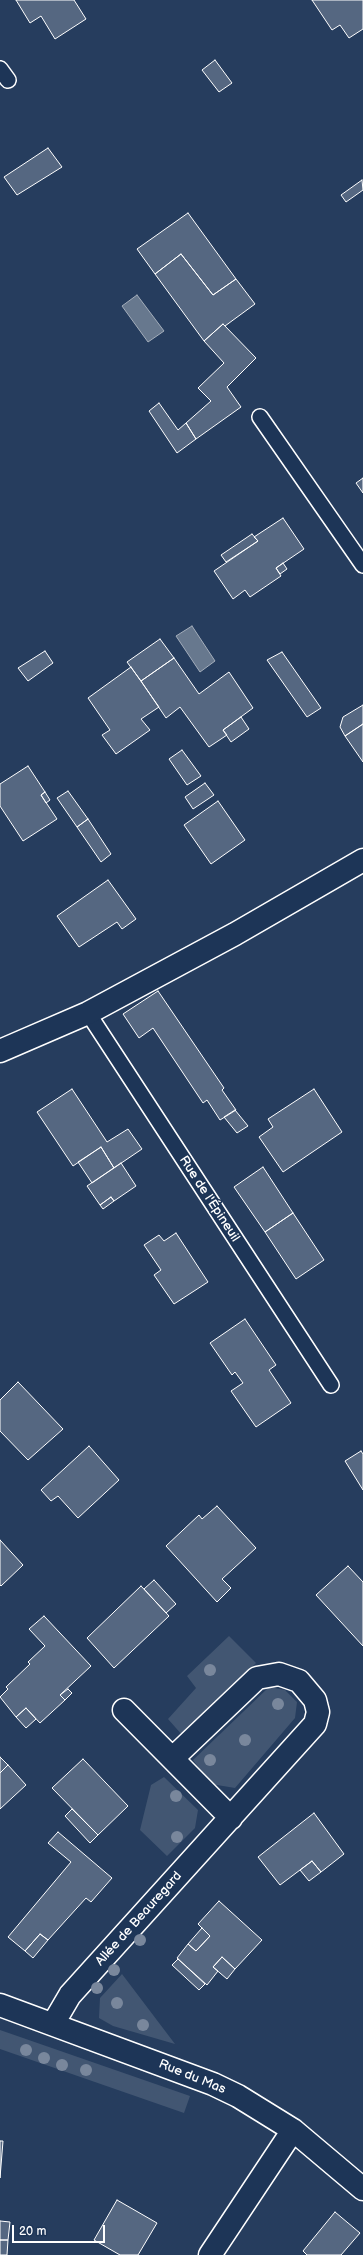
<!DOCTYPE html>
<html>
<head>
<meta charset="utf-8">
<style>
  body { margin:0 }
  #map { position:relative; width:363px; height:2255px; overflow:hidden; background:#263d5e; font-family:"Balsamiq Sans",sans-serif }
  canvas { display:block }
  .scale { position:absolute; left:12px; top:2225px; width:93px; height:18px; box-sizing:border-box; border:2px solid #fff; border-top:0; padding-left:5px; font-size:12px; line-height:14px; white-space:nowrap; color:#fff; -webkit-text-stroke:3px #1d3557; paint-order:stroke }
</style>
</head>
<body>
<div id="map">
<canvas width="363" height="2255"></canvas>
<div class="scale">20 m</div>
</div>
<script>
const ctx = document.querySelector('canvas').getContext('2d');
ctx.lineJoin = 'round';
function paint(path, color) { ctx.fillStyle = color; ctx.fill(path, 'evenodd'); }
const shape = rows => new Path2D(rows.map(r => 'M' + r).join(''));
function stroke(path, color, width, dash) { ctx.strokeStyle = color; ctx.lineWidth = width; ctx.lineCap = dash ? 'butt' : 'round'; ctx.setLineDash(dash || []); ctx.stroke(path); }
function drawText(font, color, halo, rows, align = 'center') {
  ctx.font = font + ' "Balsamiq Sans",sans-serif'; ctx.lineWidth = 3; ctx.setLineDash([]); ctx.textBaseline = 'middle'; ctx.strokeStyle = halo; ctx.fillStyle = color; for (const [text, x, y, turn = 0] of rows) {
    ctx.save(); ctx.translate(x, y); ctx.rotate((+turn || 0) * Math.PI / 180); ctx.textAlign = isNaN(turn) ? turn : align; if (halo) ctx.strokeText(text, 0, 0); ctx.fillText(text, 0, 0); ctx.restore();
  }
}
paint(shape([
  [229,1636,256,1663,183,1736,168,1719,196,1688,187,1676],
  [269,1687,285,1690,297,1702,295,1718,235,1788,211,1784,193,1760],
  [164,1777,198,1810,195,1828,167,1856,140,1830,151,1785],
  [122,1974,175,2044,113,2026,99,2018,100,1998],
  [0,2030,190,2096,184,2113,0,2049]
]), '#425672');
const water = shape([
  [137,295,164,331,148,342,122,306,137,295],
  [192,626,215,661,200,672,176,636,192,626]
]);
paint(water, '#67788e');
stroke(water, '#a4aebb', 1);
const building = shape([
  [16,0,74,0,86,19,55,39,41,16,30,23,16,0],
  [312,0,363,0,363,29,349,38,340,25,332,30,312,0],
  [215,60,232,83,219,92,202,70,215,60],
  [48,148,62,167,17,195,4,177,48,148],
  [362,180,363,190,346,202,341,195,362,180],
  [188,213,236,279,213,295,181,254,155,274,137,249,188,213],
  [181,254,213,295,236,279,255,304,225,326,223,324,204,341,155,274,181,254],
  [223,324,256,358,227,387,241,407,196,439,186,423,211,401,198,388,224,363,204,341,223,324],
  [159,403,178,430,186,423,196,439,177,453,149,411,159,403],
  [363,478,363,493,356,483,363,478],
  [283,518,304,549,276,568,281,576,250,597,245,590,233,599,214,571,258,541,254,537,283,518],
  [252,534,258,541,226,562,221,555,252,534],
  [283,563,287,569,280,574,276,568,283,563],
  [160,639,174,658,141,681,127,662,160,639],
  [45,651,53,663,28,681,18,668,45,651],
  [282,652,321,708,307,717,267,660,282,652],
  [174,658,199,694,229,672,253,708,223,730,227,735,209,747,180,707,166,718,141,681,174,658],
  [131,667,159,707,141,719,150,730,116,754,102,735,110,730,88,698,131,667],
  [363,705,363,724,345,736,340,727,343,717,363,705],
  [241,717,249,729,231,742,223,730,241,717],
  [363,724,363,762,345,736,363,724],
  [182,750,201,776,187,785,169,759,182,750],
  [28,766,45,792,41,795,57,819,23,841,0,806,0,784,28,766],
  [205,783,214,795,193,809,185,797,205,783],
  [68,791,88,819,77,827,57,798,68,791],
  [45,792,50,800,46,803,41,795,45,792],
  [218,801,245,840,211,864,184,825,218,801],
  [88,819,111,854,101,862,77,827,88,819],
  [108,880,136,919,122,929,117,922,79,947,57,916,108,880],
  [158,991,224,1088,222,1090,236,1110,220,1120,207,1100,203,1103,153,1028,139,1038,123,1014,158,991],
  [72,1089,107,1142,128,1129,142,1149,114,1168,101,1147,73,1166,37,1112,72,1089],
  [314,1089,342,1132,283,1172,259,1137,273,1127,268,1119,314,1089],
  [235,1110,248,1126,237,1133,224,1117,235,1110],
  [101,1147,114,1168,92,1183,78,1162,101,1147],
  [121,1163,136,1186,114,1201,111,1197,100,1205,87,1186,121,1163],
  [263,1167,293,1213,265,1232,234,1187,263,1167],
  [111,1197,114,1201,103,1209,100,1205,111,1197],
  [293,1213,324,1260,296,1279,265,1232,293,1213],
  [176,1233,208,1282,174,1304,154,1275,161,1270,144,1245,159,1235,164,1241,176,1233],
  [245,1319,276,1365,269,1370,291,1403,256,1427,231,1391,243,1383,235,1372,232,1375,210,1343,245,1319],
  [18,1382,63,1429,28,1460,0,1431,0,1400,18,1382],
  [89,1446,119,1480,78,1518,58,1496,51,1501,41,1490,89,1446],
  [361,1451,363,1454,363,1490,345,1461,361,1451],
  [217,1506,256,1548,222,1579,231,1588,217,1602,166,1546,199,1515,202,1519,217,1506],
  [0,1540,23,1565,1,1586,0,1585,0,1540],
  [348,1566,363,1582,363,1646,316,1595,348,1566],
  [154,1580,176,1604,166,1613,144,1589,154,1580],
  [141,1586,169,1616,114,1668,87,1638,141,1586],
  [44,1616,91,1666,60,1695,65,1700,40,1723,26,1708,16,1717,0,1697,8,1689,6,1687,30,1664,28,1662,45,1646,29,1629,44,1616],
  [68,1689,72,1693,65,1700,60,1695,68,1689],
  [26,1708,36,1719,26,1728,16,1717,26,1708],
  [0,1757,8,1765,0,1773,0,1757],
  [83,1759,128,1806,98,1835,52,1788,83,1759],
  [8,1765,26,1785,0,1809,0,1773,8,1765],
  [72,1809,98,1835,90,1843,65,1816,72,1809],
  [314,1813,344,1854,321,1872,312,1861,280,1885,258,1857,314,1813],
  [58,1832,112,1878,91,1902,86,1898,48,1940,40,1934,25,1951,8,1937,71,1862,48,1843,58,1832],
  [312,1861,321,1872,309,1881,300,1870,312,1861],
  [219,1901,262,1940,235,1969,222,1957,213,1967,218,1971,207,1985,177,1958,188,1944,196,1951,210,1936,198,1924,219,1901],
  [202,1928,210,1936,196,1951,188,1944,202,1928],
  [40,1934,48,1940,33,1958,25,1951,40,1934],
  [222,1957,235,1969,227,1979,213,1967,222,1957],
  [178,1959,205,1984,199,1990,172,1965,178,1959],
  [0,2141,3,2141,0,2178,0,2141],
  [117,2200,157,2223,138,2255,120,2255,94,2240,117,2200],
  [335,2212,360,2233,341,2255,307,2255,303,2251,335,2212],
  [0,2221,10,2222,8,2240,0,2240,0,2221],
  [0,2240,8,2240,7,2255,0,2255,0,2240]
]);
paint(building, '#556781');
stroke(building, '#fff', 1);
const lane = shape([
  [0,69,8,80],
  [260,417,363,565],
  [88,1013,331,1385]
]);
const street = shape([
  [0,1051,88,1013,235,934,363,860],
  [124,1710,231,1818],
  [0,2005,213,2084,238,2096,293,2130,363,2189],
  [53,2024,70,1995,315,1724,318,1712,315,1700,299,1681,279,1674,257,1678,173,1758],
  [210,2255,293,2130]
]);
stroke(lane, '#fff', 18);
stroke(street, '#fff', 25);
stroke(lane, '#1d3557', 15);
stroke(street, '#1d3557', 22);
ctx.fillStyle = '#79879c';
for (const [x, y] of [
  [210,1670],
  [278,1704],
  [245,1740],
  [210,1760],
  [176,1796],
  [177,1837],
  [140,1940],
  [114,1970],
  [97,1988],
  [117,2003],
  [143,2025],
  [26,2050],
  [44,2058],
  [62,2065],
  [86,2070]
]) { ctx.beginPath(); ctx.arc(x, y, 6, 0, 2 * Math.PI); ctx.fill(); }
drawText('13px', '#fff', '#1d3557', [
  ["Rue de l'Épineuil",209,1199,57],
  ["Allée de Beauregard",139,1919,-48],
  ["Rue du Mas",192,2077,22]
]);
</script>
</body>
</html>
